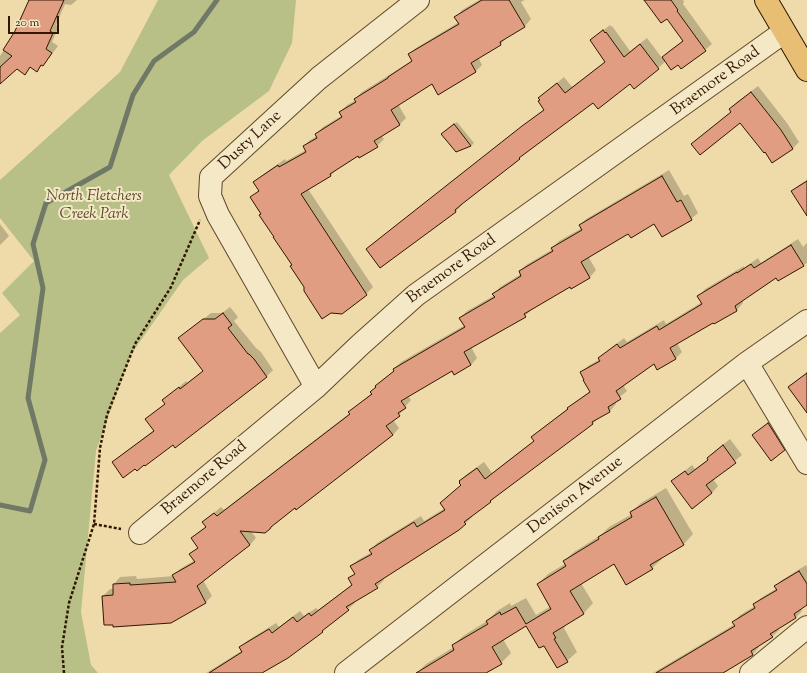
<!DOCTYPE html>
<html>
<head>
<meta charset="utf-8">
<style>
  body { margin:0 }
  #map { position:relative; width:807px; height:673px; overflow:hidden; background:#eedba9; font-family:"Sorts Mill Goudy",serif }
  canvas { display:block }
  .scale { position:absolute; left:8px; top:16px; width:51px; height:18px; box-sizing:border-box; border:2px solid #311601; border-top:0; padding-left:5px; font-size:12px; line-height:14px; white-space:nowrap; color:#311601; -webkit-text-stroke:3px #f4e8c7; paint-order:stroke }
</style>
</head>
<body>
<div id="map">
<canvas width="807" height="673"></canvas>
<div class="scale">20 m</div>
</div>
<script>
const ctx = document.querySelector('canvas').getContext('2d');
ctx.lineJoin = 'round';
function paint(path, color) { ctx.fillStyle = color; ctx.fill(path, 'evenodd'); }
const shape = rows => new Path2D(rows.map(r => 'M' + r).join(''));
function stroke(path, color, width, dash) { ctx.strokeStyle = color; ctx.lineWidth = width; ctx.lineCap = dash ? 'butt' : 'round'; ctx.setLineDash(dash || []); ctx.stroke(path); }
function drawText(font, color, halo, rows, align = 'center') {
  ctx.font = font + ' "Sorts Mill Goudy",serif'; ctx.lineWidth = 4; ctx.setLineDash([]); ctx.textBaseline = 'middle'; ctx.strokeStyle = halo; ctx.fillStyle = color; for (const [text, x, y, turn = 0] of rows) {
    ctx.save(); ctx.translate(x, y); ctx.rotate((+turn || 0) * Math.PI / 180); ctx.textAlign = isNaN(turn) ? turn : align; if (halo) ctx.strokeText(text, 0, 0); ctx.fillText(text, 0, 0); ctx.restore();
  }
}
paint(shape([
  [158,0,296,0,292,43,269,91,202,141,169,175,209,258,183,280,130,356,96,451,81,612,91,665,98,673,0,673,0,333,20,315,2,293,34,261,0,218,0,180,120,72]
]), '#b8c088');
paint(shape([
  [31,0,77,0,71,5,65,4,56,25,59,26,52,42,58,46,49,58,37,70,31,67,25,73,17,68,0,83,0,56,16,31],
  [479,0,525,0,521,2,531,19,525,26,507,37,501,44,478,57,482,65,476,71,438,94,432,83,398,104,406,118,399,125,381,135,384,139,377,146,358,155,337,169,331,175,308,189,373,287,366,294,305,287,251,198,259,190,254,182,261,176,285,159,286,161,306,150,304,146,310,140,317,136,316,134,323,127,343,115,340,112,347,105,356,100,355,99,362,92,413,60,409,54,416,48,459,22,456,17,462,10],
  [645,0,683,0,684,2,683,4,712,44,705,50,678,63,666,61,658,68,594,101,524,153,461,204,462,205,456,211,368,249,374,243,545,109,539,98,546,92,564,77,572,87,606,61,591,40,610,25,611,27,612,26,630,51,647,38,662,58,670,50,684,40,667,17],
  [758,86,787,123,799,142,793,148,773,162,766,151,740,121,699,138,732,111,730,109,737,102],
  [457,122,474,143,471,146,456,151,446,131],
  [669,170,684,196,688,194,698,213,691,219,655,223,628,232,588,256,596,270,590,277,572,287,571,285,532,309,525,316,471,347,477,358,471,365,452,369,408,396,411,400,405,407,406,408,393,420,399,428,393,435,297,508,295,507,251,531,256,538,250,545,203,580,212,596,206,602,171,622,103,596,110,589,114,589,114,584,120,577,136,576,137,579,174,576,173,575,180,569,195,560,191,554,198,547,192,539,206,526,203,522,210,516,221,507,224,510,350,413,349,412,372,393,376,386,395,370,394,369,401,362,465,325,460,318,467,311,495,295,494,294,500,287,521,274,520,271,526,265,553,249,552,248,559,241,582,228,580,225,586,219],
  [807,180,807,214,793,191,799,185],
  [0,224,9,236,0,245],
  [798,239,803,247,807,243,807,263,788,275,787,274,777,277,742,300,743,303,737,310,677,343,682,352,676,358,658,369,654,362,623,385,627,391,615,401,616,404,610,411,600,417,592,424,497,495,491,501,471,516,472,517,465,524,382,578,384,580,377,587,353,601,355,603,348,609,322,631,259,673,206,673,243,650,241,647,247,641,276,623,279,627,300,611,304,616,316,608,318,610,353,584,350,578,355,573,351,567,358,560,372,552,371,550,377,543,421,516,424,521,445,508,441,503,461,485,460,481,467,474,484,462,492,473,535,440,532,437,539,431,590,391,581,373,588,366,600,359,606,352,624,338,627,342,664,320,666,324,702,302,699,296,705,289,744,266,744,268,758,258,761,263],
  [230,307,238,317,234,321,256,348,261,352,273,370,267,376,175,446,173,444,113,463,120,456,154,430,146,419,166,403,164,400,186,381,187,383,204,370,180,338,211,313,222,313],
  [807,372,807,403,789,387],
  [775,417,791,443,784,450,754,435],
  [730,439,742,455,713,479,718,486,712,493,672,481,692,465,695,469,709,459,708,458,715,451],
  [666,488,693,534,684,544,661,557,662,559,652,568,614,563,581,583,593,603,584,613,563,625,565,627,564,628,577,652,567,661,544,644,527,625,503,639,511,653,501,663,484,673,417,673,426,664,454,647,453,645,463,636,487,621,497,611,510,603,511,606,526,598,536,615,551,606,538,584,548,574,565,564,564,561,574,552,601,535,609,527,632,514,631,512,641,503],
  [806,565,807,567,807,604,801,608,802,611,796,617,778,628,779,630,772,637,758,645,759,647,753,654,721,673,653,673,735,624,734,622,740,615,755,606,754,604,761,598,777,588,776,586,782,580]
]), '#0003');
stroke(shape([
  [0,505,30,511,45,460,28,398,43,288,33,244,46,203,110,167,133,95,154,61,194,32,217,0]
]), '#6f7966', 5);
const building = shape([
  [29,0,64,0,50,31,53,33,46,49,52,53,43,66,41,65,37,72,30,67,25,75,17,69,0,84,0,67,12,56,3,50,15,31,29,0],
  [482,0,509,0,525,27,500,42,501,45,471,63,476,72,438,95,432,84,391,110,400,125,374,141,378,147,359,158,358,156,330,174,331,176,301,194,367,295,342,314,331,313,322,319,304,291,304,287,290,266,292,265,273,237,274,237,259,215,261,214,250,197,259,191,253,182,278,165,279,167,306,152,303,146,317,138,315,134,342,117,339,112,356,102,354,99,388,78,388,77,412,61,408,54,459,24,454,17,482,0],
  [644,0,671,0,678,10,677,11,706,51,681,69,678,65,671,70,662,57,683,41,667,19,661,23,644,0],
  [603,30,605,33,606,32,624,57,640,44,659,69,634,89,630,84,598,109,593,103,519,158,520,159,462,204,455,210,456,212,380,268,366,249,522,126,544,110,538,101,540,100,538,98,557,83,565,93,605,62,590,40,603,30],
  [751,92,781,130,793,149,772,163,765,152,764,153,740,123,700,155,691,144,731,112,729,109,751,92],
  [454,124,458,129,471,146,456,152,441,134,454,124],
  [662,176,677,202,681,200,692,220,662,237,654,224,631,238,628,234,581,262,590,278,571,289,570,287,524,314,526,317,464,352,471,365,454,375,452,371,401,401,406,408,398,413,400,416,386,426,393,435,296,510,295,508,271,527,270,529,265,533,240,531,250,545,197,586,206,603,171,623,113,627,113,625,104,625,102,596,113,595,113,584,130,583,130,585,176,582,172,575,195,562,189,554,198,548,191,538,206,527,202,522,214,513,217,516,350,414,348,412,372,394,370,392,376,387,375,386,394,371,393,369,465,327,459,318,495,297,492,294,521,276,519,271,553,251,551,248,582,230,579,225,662,176],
  [807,181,807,216,791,191,807,181],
  [791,245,804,266,778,281,776,278,735,306,737,311,714,324,713,323,670,348,676,359,657,370,654,364,616,391,621,399,608,407,610,412,592,422,593,424,490,501,491,502,464,522,466,524,459,530,375,584,378,588,346,607,349,610,322,631,323,632,288,658,262,673,209,673,242,652,239,647,269,629,272,633,293,617,297,622,309,613,311,616,352,585,348,578,355,574,350,566,372,554,369,550,414,522,417,527,445,510,440,503,461,485,459,483,460,482,459,481,477,468,485,479,534,441,531,437,568,409,567,408,590,392,583,380,584,380,580,372,600,361,598,358,617,344,620,348,657,326,659,330,702,304,697,296,737,272,737,273,751,264,754,268,791,245],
  [223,313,232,325,228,328,248,354,249,354,254,359,267,377,175,448,173,445,145,466,144,465,137,471,135,469,123,478,112,462,154,431,145,419,165,404,162,400,179,387,180,389,203,371,178,338,203,319,215,319,223,313],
  [807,373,807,413,788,387,807,373],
  [768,423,785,450,771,461,752,435,768,423],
  [723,445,736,463,706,485,712,493,692,509,671,481,685,471,688,475,708,460,707,458,723,445],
  [656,497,684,545,650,565,653,569,626,585,614,564,570,591,584,614,553,633,556,638,554,639,568,662,557,668,544,646,539,648,526,626,492,647,502,664,486,673,416,673,454,650,452,645,488,624,486,621,500,612,501,615,516,607,526,624,551,609,537,584,566,566,563,561,599,539,598,537,632,517,630,512,656,497],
  [799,571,807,584,807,605,794,614,796,618,770,634,773,637,751,651,753,655,723,673,656,673,735,626,732,622,755,608,753,604,777,590,774,586,799,571]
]);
paint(building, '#e19d81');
stroke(building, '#311601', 1);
const minor = shape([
  [747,363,807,463],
  [316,387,218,215,210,196,211,177,319,78,418,0],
  [140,533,316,387,360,345,416,295,784,32],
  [346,673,747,363,807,321],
  [751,673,807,627]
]);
const major = shape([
  [766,0,807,70]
]);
stroke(minor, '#60472b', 24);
stroke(major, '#311601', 24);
stroke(shape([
  [94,524,121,529],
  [64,673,62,647,69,603,94,524,100,448,107,415,135,344,171,287,200,220]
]), '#311601', 2.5, [3, 2]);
stroke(minor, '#f4e8c7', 22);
stroke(major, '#e7be74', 22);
drawText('16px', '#311601', '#f4e8c7', [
  ["Braemore Road",716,82,-36],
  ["Dusty Lane",251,141,-43],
  ["Braemore Road",452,270,-36],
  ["Braemore Road",205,479,-40],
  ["Denison Avenue",576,496,-38]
]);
drawText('italic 16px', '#5a492a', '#f4e8c7', [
  ["North Fletchers",94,197],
  ["Creek Park",94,215]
]);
</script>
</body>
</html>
